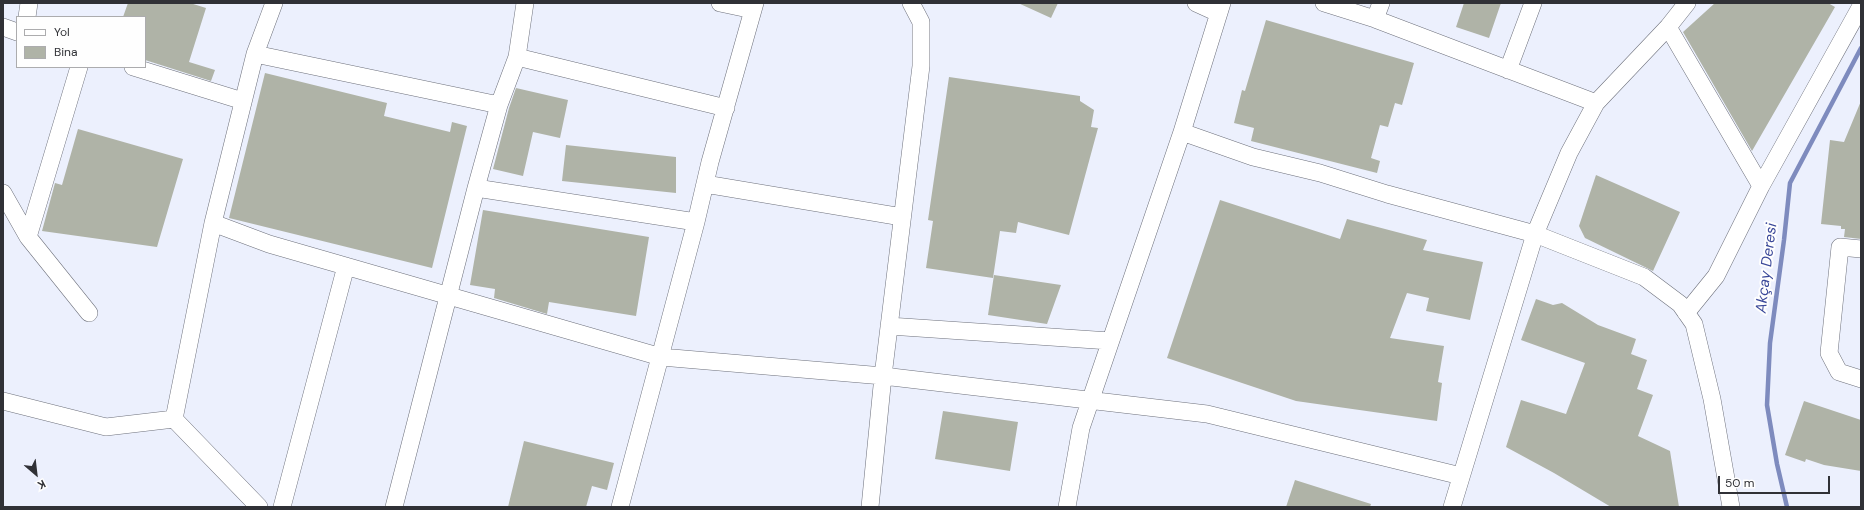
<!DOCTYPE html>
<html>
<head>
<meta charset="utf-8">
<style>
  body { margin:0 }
  #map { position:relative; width:1864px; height:510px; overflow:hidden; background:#ecf0fd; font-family:"DM Sans",sans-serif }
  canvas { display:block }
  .frame { position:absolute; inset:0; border:4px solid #303136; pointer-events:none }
  .legend { position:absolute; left:16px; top:16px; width:130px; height:52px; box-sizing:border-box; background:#fefefe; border:1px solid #acacae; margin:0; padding:5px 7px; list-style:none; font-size:12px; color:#303136 }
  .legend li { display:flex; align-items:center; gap:8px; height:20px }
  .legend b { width:20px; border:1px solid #acacae }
  .north { position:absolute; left:16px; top:454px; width:40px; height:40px; -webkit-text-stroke:3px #fefefe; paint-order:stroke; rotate:152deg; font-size:11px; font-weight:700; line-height:16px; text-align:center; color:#303136 }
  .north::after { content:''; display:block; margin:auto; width:14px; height:18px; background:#303136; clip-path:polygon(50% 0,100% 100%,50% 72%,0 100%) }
  .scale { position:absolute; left:1718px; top:476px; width:112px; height:18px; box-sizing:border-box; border:2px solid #303136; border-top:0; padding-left:5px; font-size:12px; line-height:14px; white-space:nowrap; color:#303136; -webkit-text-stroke:3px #fefefe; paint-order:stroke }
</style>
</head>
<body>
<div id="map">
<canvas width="1864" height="510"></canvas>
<div class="frame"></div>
<ul class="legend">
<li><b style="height:5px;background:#fff"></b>Yol</li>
<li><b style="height:11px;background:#afb3a7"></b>Bina</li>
</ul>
<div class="north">K</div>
<div class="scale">50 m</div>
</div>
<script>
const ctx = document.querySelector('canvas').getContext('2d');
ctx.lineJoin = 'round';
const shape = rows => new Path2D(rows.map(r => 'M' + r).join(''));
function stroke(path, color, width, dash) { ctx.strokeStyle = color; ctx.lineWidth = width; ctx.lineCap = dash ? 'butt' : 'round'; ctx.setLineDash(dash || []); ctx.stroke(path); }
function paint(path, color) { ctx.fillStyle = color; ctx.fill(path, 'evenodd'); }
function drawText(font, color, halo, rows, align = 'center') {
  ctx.font = font + ' "DM Sans",sans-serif'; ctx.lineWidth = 4; ctx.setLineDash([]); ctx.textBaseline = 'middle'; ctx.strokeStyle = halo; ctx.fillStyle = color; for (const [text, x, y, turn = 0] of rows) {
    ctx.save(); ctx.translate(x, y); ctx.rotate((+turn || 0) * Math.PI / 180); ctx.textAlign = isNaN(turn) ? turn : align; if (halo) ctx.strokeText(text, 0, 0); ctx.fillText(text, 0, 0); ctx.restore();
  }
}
stroke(shape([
  [1787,507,1777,464,1767,405,1770,343,1784,240,1790,183,1861,48]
]), '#7e8bbe', 4.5);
paint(shape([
  [128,3,190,3,206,8,189,62,215,70,211,81,145,60,145,17,123,17],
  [1018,3,1058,3,1051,18],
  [1464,3,1501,3,1489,38,1456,27],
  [1715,3,1828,3,1835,7,1752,151,1683,32],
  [1266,20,1414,63,1402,105,1395,103,1388,127,1380,125,1371,158,1380,161,1377,173,1251,141,1254,128,1234,123,1242,90,1245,91],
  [265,73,387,103,384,116,450,132,452,122,467,126,432,268,229,218],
  [949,77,1080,96,1080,101,1094,110,1091,127,1098,128,1069,235,1018,222,1016,233,1000,231,993,278,926,268,933,221,928,220],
  [516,88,568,100,560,138,533,132,523,176,493,169,509,108],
  [1861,101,1861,239,1844,237,1845,229,1841,229,1841,226,1821,224,1830,140,1844,142],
  [78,129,183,159,157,247,42,231,55,183,62,185],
  [566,145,676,157,676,193,562,181],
  [1596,175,1680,212,1653,271,1585,238,1579,226],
  [1220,200,1340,239,1347,219,1427,240,1423,250,1483,262,1470,320,1426,311,1429,298,1407,293,1390,338,1444,346,1438,382,1442,383,1437,421,1296,401,1167,358],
  [483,210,649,237,636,316,549,302,547,314,494,298,495,289,470,285],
  [994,275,1061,285,1047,324,988,315],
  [1536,299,1553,305,1562,303,1598,325,1636,339,1631,354,1647,360,1637,389,1653,395,1638,436,1670,451,1679,507,1611,507,1554,473,1506,447,1521,400,1566,414,1585,363,1521,340],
  [1804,401,1861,420,1861,471,1824,465,1806,459,1805,462,1785,455],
  [943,411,1018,422,1010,471,935,459],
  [524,441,614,463,607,490,592,486,586,507,508,507],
  [1295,480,1371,504,1370,507,1286,507]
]), '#afb3a7');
const minor = shape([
  [274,3,255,54,213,223,269,244,661,357,883,376,1207,414,1461,476],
  [720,3,753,10],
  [1196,3,1218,13],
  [1222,3,1182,132,1253,157,1320,173,1387,194,1535,234,1644,277,1680,304,1694,324,1712,399,1731,507],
  [1324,3,1375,19,1596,103],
  [27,17,29,3],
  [1375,19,1381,3],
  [3,27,17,32],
  [1668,27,1761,186],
  [255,54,499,105],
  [517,57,726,108],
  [133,67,243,101],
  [1508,70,1533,3],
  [705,184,902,217],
  [476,188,696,222],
  [3,193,28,237,89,313],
  [28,237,79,67],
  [1861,249,1840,247,1829,353,1839,372,1861,379],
  [1686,313,1716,276,1761,186,1861,6],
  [889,326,1110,341],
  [3,401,106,427,174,419],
  [174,419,213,223],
  [174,419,259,507],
  [282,507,346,266],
  [394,507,476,188,499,105,517,57,525,3],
  [620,507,696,222,710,162,755,3],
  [870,507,883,376,921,66,921,22,911,3],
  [1067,507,1081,428,1182,132],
  [1452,507,1535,234,1569,153,1596,103,1668,27,1687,3]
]);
stroke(minor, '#6e717c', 18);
stroke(minor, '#fff', 17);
drawText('italic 15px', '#3a4899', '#fefefe', [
  ["Akçay Deresi",1767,268,-83]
]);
</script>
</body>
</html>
